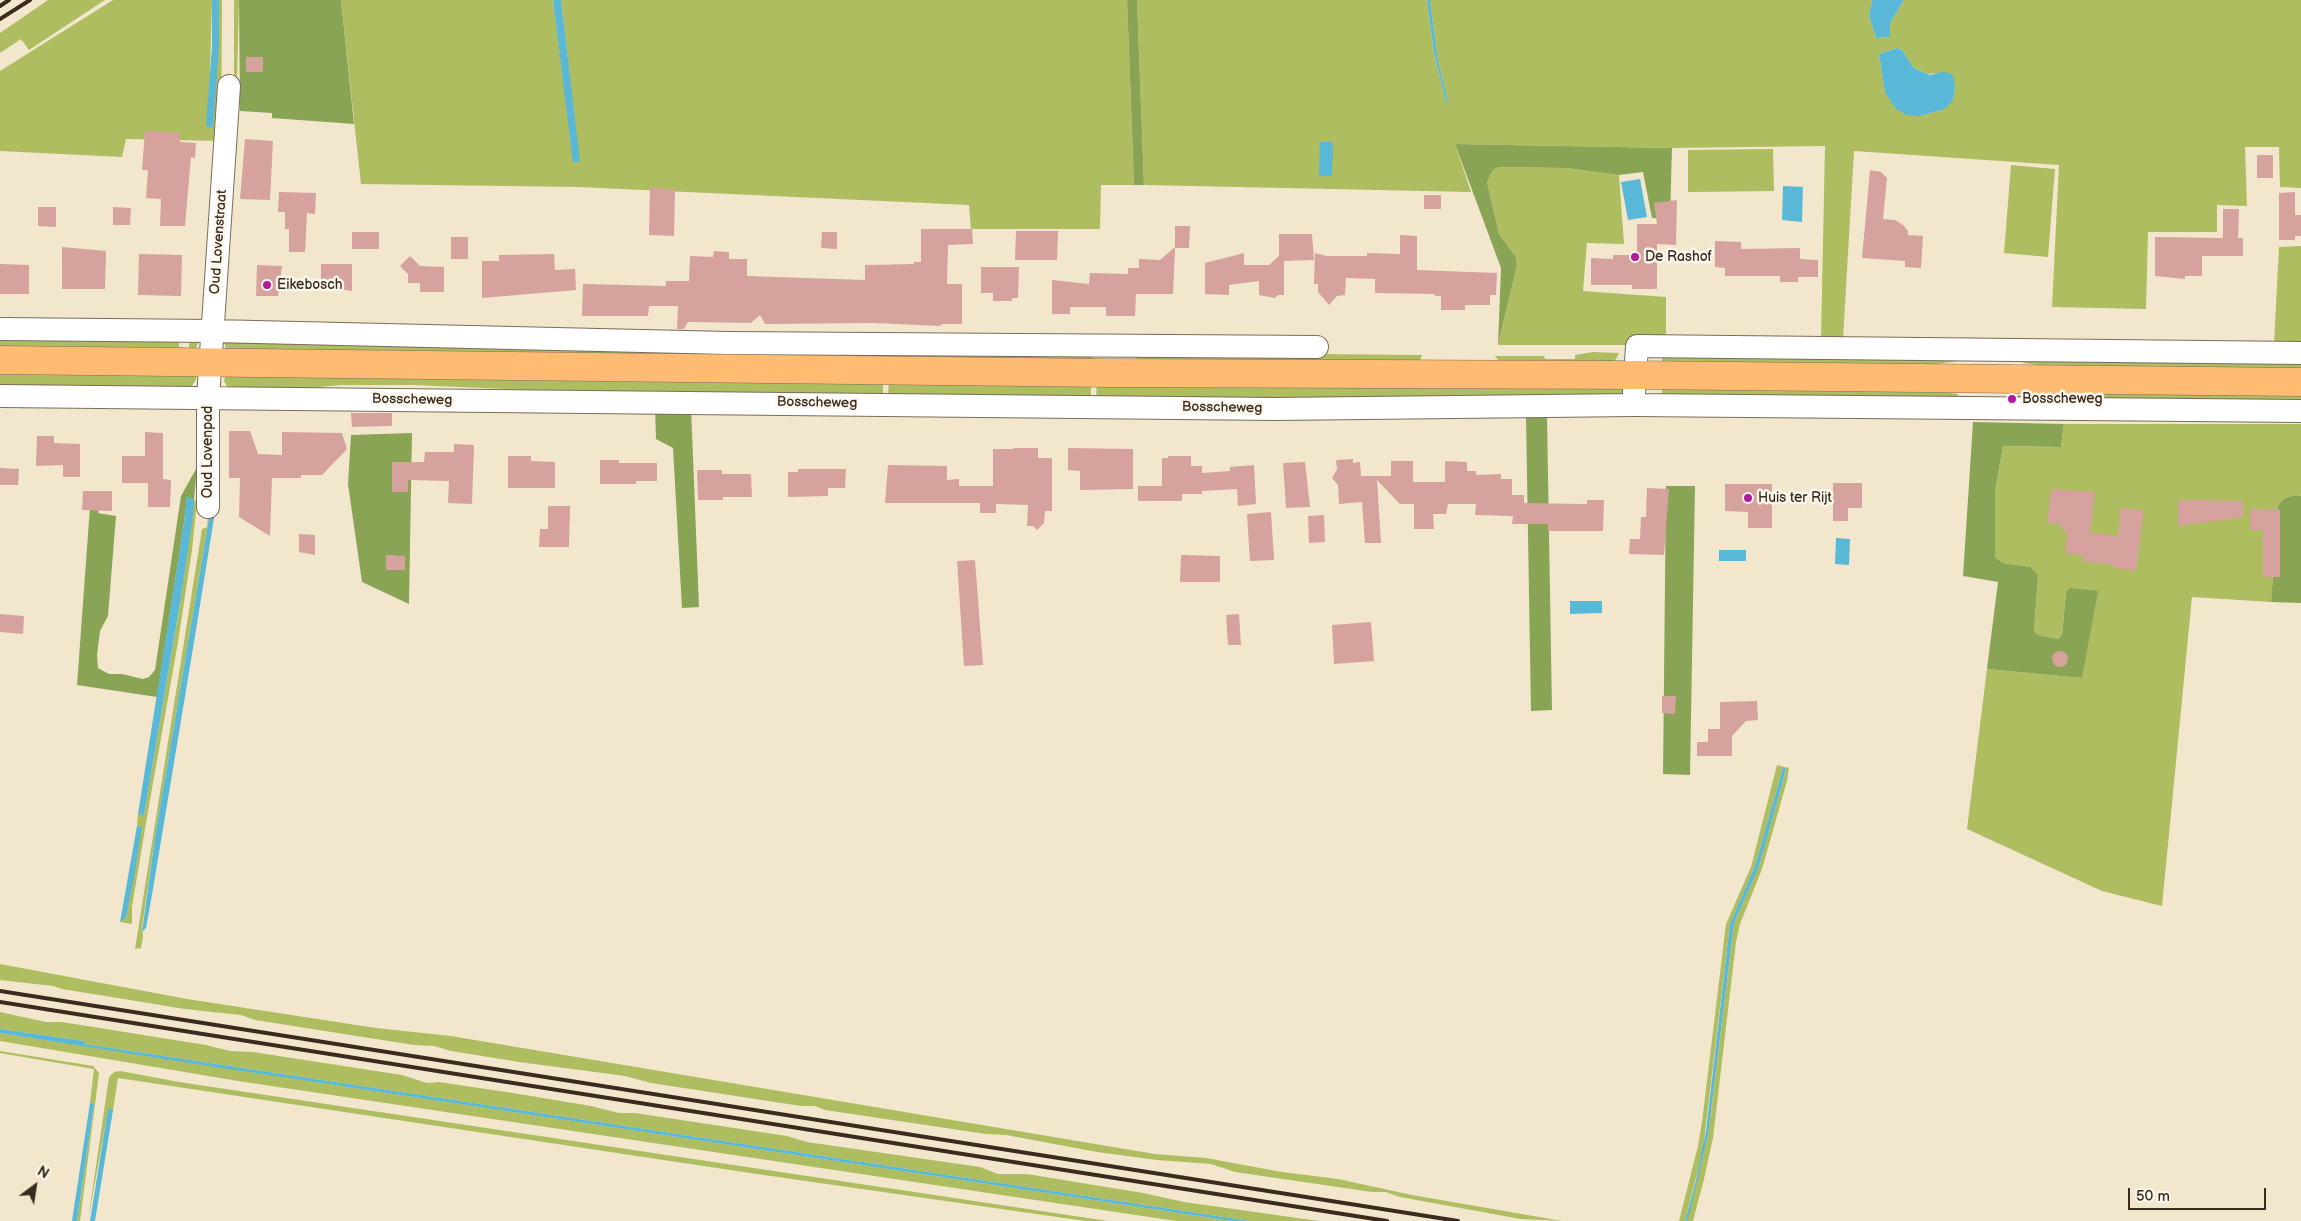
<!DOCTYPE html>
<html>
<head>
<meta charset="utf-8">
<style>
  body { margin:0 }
  #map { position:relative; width:2301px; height:1221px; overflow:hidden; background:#f2e7cd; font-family:"Balsamiq Sans",sans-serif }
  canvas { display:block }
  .north { position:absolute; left:10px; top:1161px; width:50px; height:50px; -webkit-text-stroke:4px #fbf7ec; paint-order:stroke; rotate:31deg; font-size:14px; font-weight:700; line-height:20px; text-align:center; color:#3b2a1e }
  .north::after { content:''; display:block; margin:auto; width:18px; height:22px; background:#3b2a1e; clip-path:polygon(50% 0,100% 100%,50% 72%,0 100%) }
  .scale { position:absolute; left:2128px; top:1188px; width:138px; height:22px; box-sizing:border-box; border:2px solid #3b2a1e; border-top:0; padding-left:6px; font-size:15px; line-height:18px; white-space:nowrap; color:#3b2a1e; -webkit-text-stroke:4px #fbf7ec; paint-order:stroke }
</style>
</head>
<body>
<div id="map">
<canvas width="2301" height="1221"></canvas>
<div class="north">N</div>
<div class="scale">50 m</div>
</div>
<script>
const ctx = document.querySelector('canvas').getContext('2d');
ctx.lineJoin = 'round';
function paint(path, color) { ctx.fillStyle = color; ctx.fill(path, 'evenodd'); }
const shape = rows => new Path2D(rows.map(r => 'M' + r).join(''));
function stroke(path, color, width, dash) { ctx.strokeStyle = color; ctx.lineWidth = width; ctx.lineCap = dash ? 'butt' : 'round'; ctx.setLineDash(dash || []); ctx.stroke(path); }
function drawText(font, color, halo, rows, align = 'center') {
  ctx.font = font + ' "Balsamiq Sans",sans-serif'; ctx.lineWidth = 5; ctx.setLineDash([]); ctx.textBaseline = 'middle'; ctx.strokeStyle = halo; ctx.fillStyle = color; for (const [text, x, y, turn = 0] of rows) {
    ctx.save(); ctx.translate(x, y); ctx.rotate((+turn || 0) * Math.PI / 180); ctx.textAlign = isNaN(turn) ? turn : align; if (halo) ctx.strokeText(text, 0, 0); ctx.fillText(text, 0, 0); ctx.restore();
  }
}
paint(shape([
  [48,0,105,0,29,50,21,39,0,53,0,33],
  [113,0,212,0,210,73,219,47,219,0,222,0,221,141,126,139,122,157,0,151,0,71],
  [234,0,239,0,237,80,234,80],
  [341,0,553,0,574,163,579,161,561,0,1127,0,1134,185,1101,185,1100,229,971,229,969,205,578,187,361,184],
  [1137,0,1427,0,1434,53,1446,102,1448,101,1438,61,1430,0,1872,0,1869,16,1876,38,1890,37,1890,23,1904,0,2301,0,2301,188,2280,187,2279,147,2245,147,2247,206,2217,205,2217,232,2148,232,2146,309,2052,307,2059,165,1854,151,1843,339,1821,339,1825,146,1672,148,1455,144,1471,192,1144,185],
  [1897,48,1902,50,1913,67,1927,74,1939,73,1955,88,1953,100,1942,110,1920,116,1885,92,1879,54],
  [1773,149,1774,191,1688,192,1688,150],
  [2011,165,2055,169,2048,257,2004,253],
  [1498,167,1566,168,1619,175,1624,244,1587,243,1583,291,1666,297,1666,337,1626,345,1498,345,1517,265,1516,257,1499,234,1487,182,1493,170],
  [2301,246,2301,344,2274,344,2279,247],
  [0,337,179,338,179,347,189,348,189,339,199,341,195,350,0,350],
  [224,339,1092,353,1092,361,226,350],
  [1593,352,1619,353,1615,361,1501,364,1495,356,1544,356,1545,359,1575,359,1575,355],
  [2024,353,2301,358,2301,371,2069,369,2023,363],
  [1315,354,1422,355,1419,363,1138,360,1135,355],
  [1662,355,1966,360,1908,368,1662,365],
  [0,371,196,375,196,379,191,388,0,388],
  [225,376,883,379,883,396,624,394,413,385,343,385,281,390,228,388,224,381],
  [889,379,1091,381,1091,397,888,396],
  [1097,381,1621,387,1623,392,1621,395,1096,399],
  [1662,386,1912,388,1958,394,1957,404,1662,398],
  [2062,389,2301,392,2301,403,2014,405,2014,396],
  [2064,424,2301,424,2301,496,2296,495,2278,506,2271,602,2192,597,2162,906,2102,891,1967,829,1987,669,2082,678,2066,592,2062,635,2058,639,2038,635,2034,631,2038,575,2031,567,2003,563,1995,557,1995,491,2003,446,2061,447],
  [194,500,197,502,192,550,178,642,147,817,132,907,132,924,120,922,126,918,141,827,137,826,138,814,144,815,180,603],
  [208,514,215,518,209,519,155,837,142,927,143,936,141,948,135,949,202,529,207,527],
  [1777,765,1789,768,1787,781,1762,869,1740,924,1736,942,1713,1138,1704,1179,1693,1221,1687,1221,1708,1135,1734,923,1758,868,1783,781,1786,769,1783,768,1755,866,1730,924,1703,1149,1685,1221,1679,1221,1698,1146,1702,1122,1726,924,1751,867],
  [0,964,187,999,376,1028,451,1036,1155,1154,1206,1158,1282,1172,1338,1179,1412,1195,1562,1221,1521,1219,1400,1197,1386,1192,1372,1192,1235,1172,1211,1164,1157,1160,1097,1152,1006,1135,986,1134,825,1110,815,1106,801,1106,651,1083,625,1076,519,1062,451,1051,434,1046,414,1045,255,1020,241,1015,185,1009,62,989,53,986,0,980],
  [0,1012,46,1022,62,1022,206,1045,230,1051,253,1052,402,1075,427,1083,439,1082,513,1093,591,1106,619,1113,635,1113,787,1136,807,1142,980,1167,998,1174,1027,1174,1143,1193,1184,1202,1319,1221,1250,1221,85,1044,84,1041,0,1029],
  [0,1033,342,1086,1232,1221,1176,1221,238,1081,0,1041],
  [0,1051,93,1066,99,1073,80,1221,77,1221,94,1104,90,1103,94,1069,0,1053],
  [120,1071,179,1082,1108,1221,1085,1221,750,1173,118,1078,113,1110,108,1110,88,1221,109,1077,114,1072]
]), '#aebd60');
paint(shape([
  [239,0,341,0,354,124,272,118,272,113,240,111],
  [1127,0,1137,0,1144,185,1134,185],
  [1455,144,1672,148,1670,219,1652,218,1643,172,1619,175,1566,168,1498,167,1493,170,1487,182,1499,234,1516,257,1517,265,1498,345,1501,268],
  [655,407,691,407,699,607,682,608,673,448,656,439],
  [1526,416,1547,416,1552,710,1531,711],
  [1973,422,2064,424,2061,447,2003,446,1995,491,1995,557,2003,563,2031,567,2038,575,2034,631,2038,635,2058,639,2062,635,2066,592,2070,588,2098,591,2082,678,1987,669,1998,582,1963,576],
  [412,433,409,604,362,582,348,484,351,435],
  [197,467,194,500,187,497,184,523,157,697,77,685,91,493,100,494,98,513,116,516,108,616,100,631,97,655,98,668,109,674,122,674,143,679,149,677,155,670,181,496],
  [1666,486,1695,486,1690,775,1663,774],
  [2296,495,2301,496,2301,603,2271,602,2278,506,2284,499]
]), '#8aa456');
paint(shape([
  [212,0,219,0,219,47,213,126,209,128,206,125,212,47],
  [553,0,561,0,580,161,573,163],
  [1427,0,1430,0,1438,61,1448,101,1446,102,1434,53],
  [1872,0,1904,0,1890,23,1890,37,1876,38,1869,16],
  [1897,48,1902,50,1913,67,1920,71,1930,75,1942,72,1950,73,1953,76,1955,88,1953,100,1948,106,1942,110,1920,116,1906,115,1895,108,1885,92,1879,54],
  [1320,142,1333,142,1332,176,1319,176],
  [1640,179,1647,217,1628,220,1621,182],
  [1783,186,1803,187,1802,222,1782,220],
  [187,496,194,500,193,516,180,603,144,815,138,814,184,523],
  [211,517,214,518,197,624,153,889,146,928,142,932,155,837,209,519],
  [1836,538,1850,539,1849,565,1835,564],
  [1719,550,1746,550,1746,561,1719,561],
  [1570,601,1602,601,1602,613,1570,614],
  [1783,768,1786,768,1783,781,1758,869,1734,923,1708,1135,1690,1211,1687,1221,1685,1221,1695,1184,1706,1131,1730,924,1755,866],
  [137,826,142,827,134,877,126,918,120,922],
  [0,1029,84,1041,85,1044,1250,1221,1232,1221,196,1064,0,1033],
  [90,1103,94,1104,77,1221,72,1221],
  [108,1109,113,1110,95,1221,90,1221]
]), '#59b7d7');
paint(shape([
  [246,57,263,57,263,72,246,72],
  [145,131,180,133,180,142,196,143,195,158,191,157,185,226,160,226,161,199,146,198,148,170,142,170],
  [245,139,273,141,270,200,240,199],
  [2257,155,2273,155,2273,178,2257,178],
  [1870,170,1881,172,1887,178,1883,219,1895,220,1903,225,1908,231,1908,235,1923,236,1921,268,1905,267,1905,261,1862,258],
  [650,188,675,189,674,236,649,235],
  [279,192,316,193,315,214,307,213,305,252,289,252,289,229,285,229,285,212,278,212],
  [2295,192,2295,215,2301,215,2301,236,2295,236,2295,240,2279,240,2279,193],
  [1424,195,1441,195,1441,209,1424,209],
  [1677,200,1676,245,1657,244,1657,289,1632,289,1632,285,1591,285,1591,258,1613,259,1613,255,1637,255,1637,224,1657,224,1654,203],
  [38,207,56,207,56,227,38,226],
  [113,207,131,208,130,225,113,225],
  [2223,209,2239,209,2238,238,2243,238,2243,256,2202,256,2202,276,2185,276,2185,279,2155,276,2155,237,2223,238],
  [1175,226,1190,226,1189,248,1175,248,1173,294,1136,294,1135,316,1106,316,1106,307,1070,307,1070,314,1052,314,1052,280,1089,284,1090,273,1128,274,1128,268,1139,268,1139,259,1160,260,1175,247],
  [921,229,972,229,973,244,948,245,947,284,962,284,962,324,942,324,940,326,874,323,765,324,760,315,751,323,688,322,684,329,677,329,678,306,649,306,648,316,582,316,583,284,666,286,666,281,689,281,690,256,713,257,714,251,729,252,729,259,747,259,747,276,865,280,865,265,914,264,914,262,921,262],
  [1016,231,1058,231,1057,260,1015,260],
  [352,232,379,232,379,249,352,249],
  [822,232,837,232,837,249,821,248],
  [1279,234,1312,234,1314,260,1284,261,1284,295,1278,295,1275,298,1259,295,1259,281,1229,285,1229,295,1205,294,1205,263,1244,253,1244,265,1269,265,1279,256],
  [1400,235,1417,236,1417,270,1497,273,1496,295,1490,295,1490,305,1465,305,1465,310,1441,310,1441,296,1435,296,1435,294,1375,293,1375,279,1346,278,1345,295,1337,296,1329,305,1318,292,1318,284,1314,284,1315,253,1327,256,1367,256,1367,253,1400,254],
  [451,237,468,237,468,259,451,259],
  [1715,241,1741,242,1741,249,1800,248,1800,259,1818,260,1818,277,1798,277,1798,282,1780,282,1780,276,1725,276,1725,268,1715,267],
  [62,247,106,251,105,289,62,289],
  [139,254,182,255,181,296,138,295],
  [554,254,555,270,575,269,576,290,482,298,482,261,499,261,499,255],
  [410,256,420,266,444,267,444,292,420,292,420,283,408,283,408,274,400,266],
  [0,264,29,265,29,294,0,294],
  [321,264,352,264,352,291,321,286],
  [257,265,282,266,278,296,256,296],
  [981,267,1019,267,1018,298,1012,298,1012,301,993,301,993,293,981,293],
  [351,413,392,413,392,426,352,427],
  [229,431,250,431,258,454,282,455,282,432,342,433,347,449,322,475,301,475,301,478,272,478,270,536,239,517,240,478,229,478],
  [145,432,163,433,163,479,171,480,170,507,148,507,148,483,122,483,122,456,145,456],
  [37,436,54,436,54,443,80,444,80,477,63,477,63,465,36,466],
  [454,444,474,445,472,504,448,503,449,481,408,480,408,492,392,492,392,462,424,462,425,452,454,452],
  [1013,448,1038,448,1038,458,1052,458,1052,511,1045,511,1044,523,1037,530,1033,526,1027,526,1028,505,996,504,996,513,980,513,980,503,885,503,888,465,947,466,947,480,959,479,959,486,993,486,993,449,1013,449],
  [1068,448,1133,449,1133,489,1080,490,1080,471,1068,470],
  [508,456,531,456,531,461,555,462,555,488,508,488],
  [1168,456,1191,456,1191,466,1202,466,1202,473,1230,471,1230,467,1254,465,1256,504,1238,506,1237,489,1202,491,1202,494,1182,494,1182,501,1138,501,1138,486,1162,486,1162,458,1168,458],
  [1353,459,1353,463,1360,462,1361,476,1391,476,1391,461,1413,461,1413,482,1445,482,1445,461,1467,462,1467,471,1476,471,1476,475,1501,474,1501,479,1512,479,1512,495,1524,495,1524,503,1587,504,1587,500,1604,500,1603,531,1548,531,1548,524,1512,524,1513,516,1475,515,1476,504,1448,504,1446,514,1433,514,1434,529,1414,529,1414,504,1400,504,1377,480,1381,543,1365,543,1362,502,1339,504,1338,485,1332,478,1337,469,1336,460],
  [600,460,619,460,619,463,657,463,657,481,636,481,636,484,600,484],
  [1305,462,1310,507,1286,508,1283,463],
  [0,468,19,469,18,485,0,485],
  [798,469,846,469,845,488,828,488,828,496,788,497,788,472,798,472],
  [697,470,722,470,722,474,751,474,752,497,723,497,723,500,698,500],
  [1833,483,1862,483,1862,508,1848,508,1848,521,1833,521],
  [1725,484,1772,484,1772,528,1748,528,1748,512,1725,511],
  [1647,488,1669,489,1664,555,1629,554,1630,539,1640,539,1641,517,1646,517],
  [2051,489,2095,492,2090,532,2118,536,2121,508,2144,510,2136,571,2114,568,2114,565,2082,561,2083,555,2065,553,2067,534,2059,524,2047,523],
  [83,491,112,491,112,511,82,510],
  [2192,500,2243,501,2243,517,2178,526,2178,501],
  [548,506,570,506,569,547,539,547,540,529,548,529],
  [2250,509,2280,510,2280,577,2263,577,2263,530,2250,530],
  [1271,512,1274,560,1250,561,1247,514],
  [1324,515,1325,542,1309,543,1308,516],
  [299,534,315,535,315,555,299,552],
  [386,555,405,556,405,570,386,570],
  [1181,555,1220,556,1220,582,1180,582],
  [975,560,983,665,964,666,957,561],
  [0,614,24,616,23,634,0,632],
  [1239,614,1241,645,1228,645,1226,615],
  [1371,622,1374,661,1334,664,1332,625],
  '2052 659a8 8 0 1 1 16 0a8 8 0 1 1-16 0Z',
  [1662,696,1676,696,1675,714,1662,713],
  [1757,701,1758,720,1746,721,1732,736,1732,756,1697,756,1697,742,1708,742,1708,729,1720,729,1720,702]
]), '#d6a29e');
const minor = shape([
  [0,329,213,331,728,343,1317,347],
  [1634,393,1637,346,2301,353],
  [0,396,1275,409,1635,405,2301,411],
  [208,507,208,398,229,86]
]);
const major = shape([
  [0,360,1108,373,1635,375,2301,382]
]);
stroke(minor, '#7b6c5b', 24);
stroke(major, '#7b6c5b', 29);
stroke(minor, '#fff', 22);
stroke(major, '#febb71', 28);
stroke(shape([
  [0,6,9,0],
  [0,19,30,0],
  [0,991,1458,1221],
  [0,1002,1387,1221]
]), '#3b2a1e', 4);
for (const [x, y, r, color] of [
  [1635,257,5,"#b5179e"],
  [267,285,5,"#b5179e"],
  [2012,399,5,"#b5179e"],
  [1748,498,5,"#b5179e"]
]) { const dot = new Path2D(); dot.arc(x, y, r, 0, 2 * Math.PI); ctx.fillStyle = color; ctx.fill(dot); stroke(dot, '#fbf7ec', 2); }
drawText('14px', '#3b2a1e', '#fbf7ec', [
  ["Oud Lovenstraat",219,242,-86],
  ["Bosscheweg",412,400,1],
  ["Bosscheweg",817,403,1],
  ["Bosscheweg",1222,408,1],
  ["Oud Lovenpad",208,452,-90]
]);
drawText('14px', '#3b2a1e', '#fbf7ec', [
  ["De Rashof",1645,257],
  ["Eikebosch",277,285],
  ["Bosscheweg",2022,399],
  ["Huis ter Rijt",1758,498]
], 'left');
</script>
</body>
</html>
